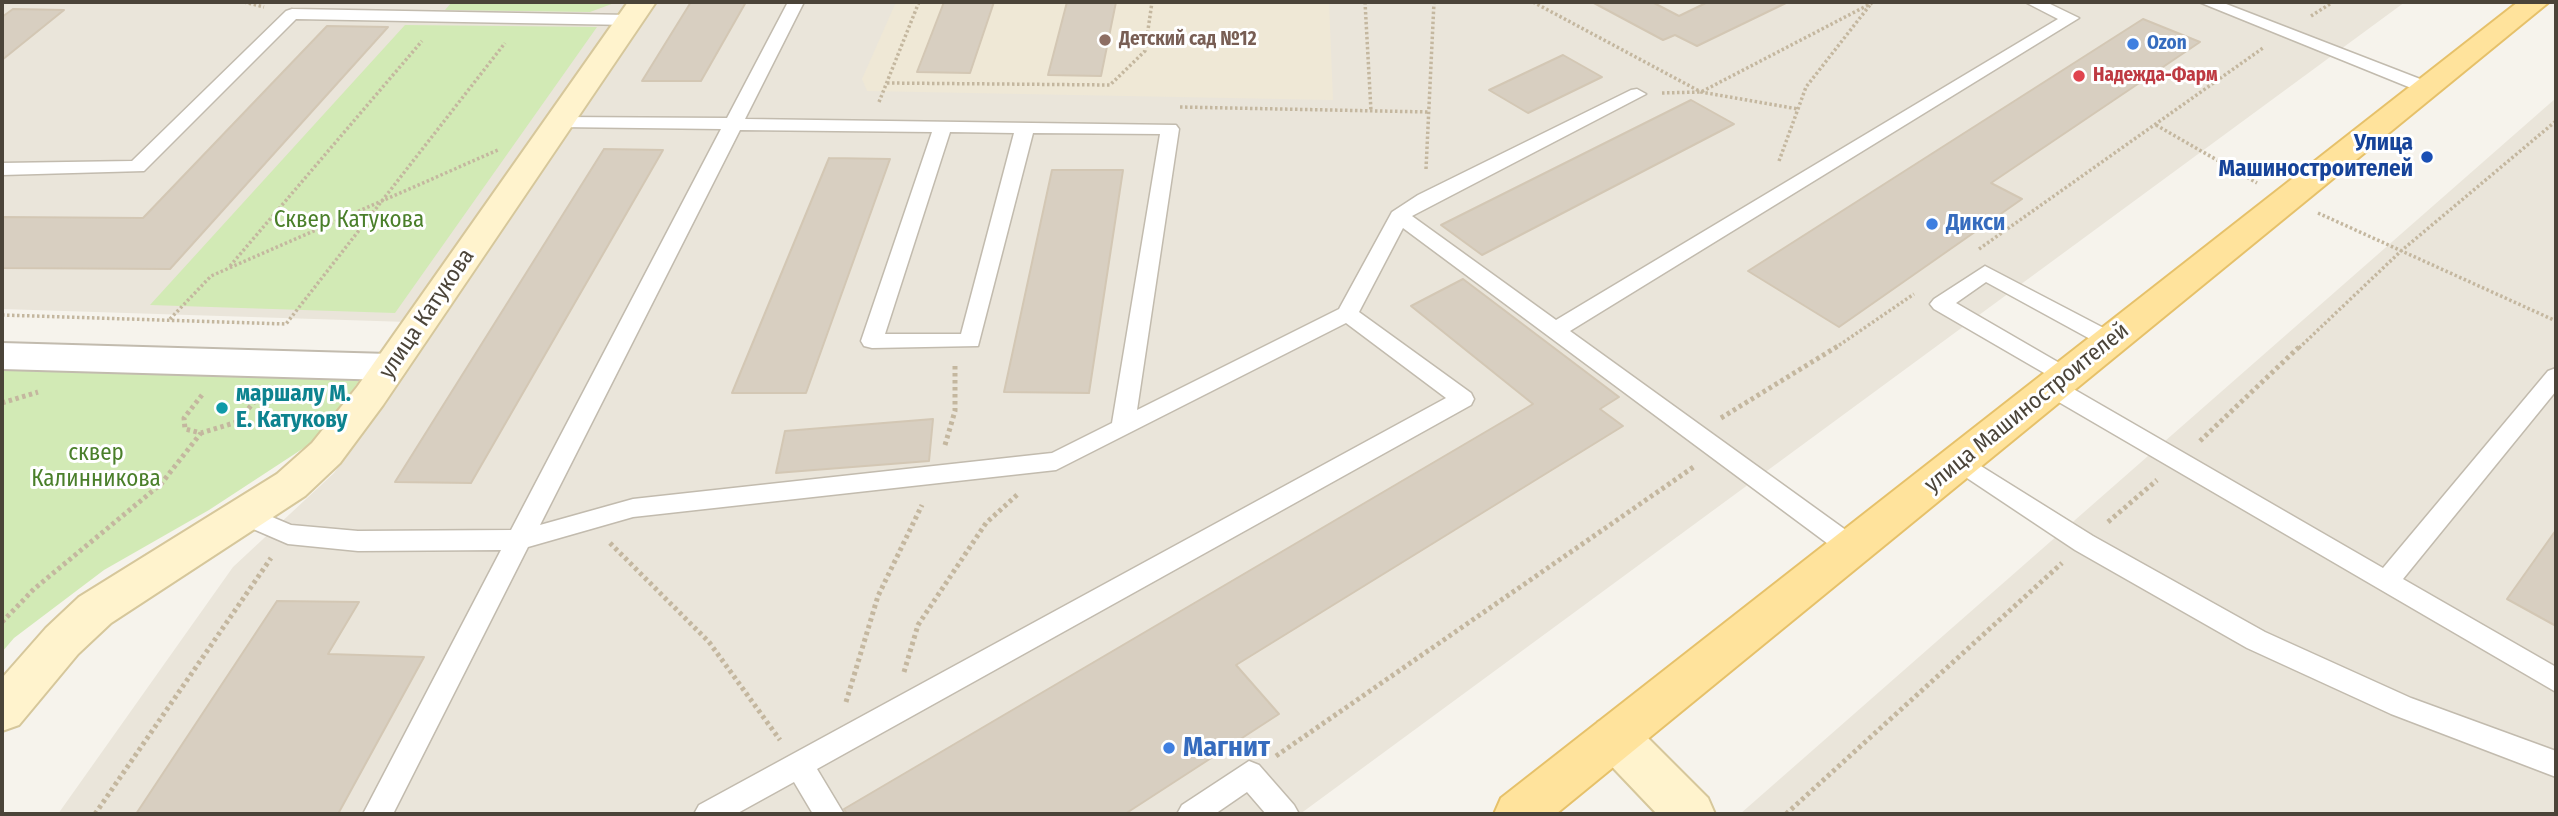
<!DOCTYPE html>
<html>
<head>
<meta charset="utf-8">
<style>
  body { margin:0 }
  #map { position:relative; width:2558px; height:816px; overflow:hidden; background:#f6f3ec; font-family:"Fira Sans Condensed",sans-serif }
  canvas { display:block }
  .frame { position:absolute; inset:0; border:4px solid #4b4439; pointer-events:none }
</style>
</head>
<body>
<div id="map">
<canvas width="2558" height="816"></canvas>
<div class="frame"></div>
</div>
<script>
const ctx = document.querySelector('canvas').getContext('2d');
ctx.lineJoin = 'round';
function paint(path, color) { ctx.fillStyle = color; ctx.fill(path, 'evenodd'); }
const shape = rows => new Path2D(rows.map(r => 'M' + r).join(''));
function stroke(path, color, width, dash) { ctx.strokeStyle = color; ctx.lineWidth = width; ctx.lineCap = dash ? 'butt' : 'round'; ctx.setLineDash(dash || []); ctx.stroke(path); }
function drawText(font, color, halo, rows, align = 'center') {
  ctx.font = font + ' "Fira Sans Condensed",sans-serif'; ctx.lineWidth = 6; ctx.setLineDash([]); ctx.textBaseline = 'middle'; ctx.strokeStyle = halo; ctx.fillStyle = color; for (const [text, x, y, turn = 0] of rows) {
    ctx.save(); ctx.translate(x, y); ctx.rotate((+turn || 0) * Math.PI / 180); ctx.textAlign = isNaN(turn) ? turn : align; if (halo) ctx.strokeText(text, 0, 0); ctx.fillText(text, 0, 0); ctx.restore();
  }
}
paint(shape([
  [2,2,2405,2,1300,814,58,814,233,567,334,473,439,323,2,309],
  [2556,98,2556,814,1740,814]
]), '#eae5da');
paint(shape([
  [896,2,1329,2,1333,100,867,91,862,79]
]), '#efe8d6');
paint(shape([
  [452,2,617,2,590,12,445,10],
  [405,25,597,27,395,313,150,305],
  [2,370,247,375,359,381,316,440,209,510,104,570,14,638,2,652]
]), '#d2eab5');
const building = shape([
  [691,2,746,2,701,81,642,81,691,2],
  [944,2,994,2,970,73,917,72,944,2],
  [1067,2,1116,2,1101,76,1048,75,1067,2],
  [1592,2,1652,2,1679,16,1708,2,1788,2,1697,46,1675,35,1663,40,1592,2],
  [13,9,64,10,2,60,2,17,13,9],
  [2143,19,2200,42,1991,183,2022,199,1839,327,1748,271,2143,19],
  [327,26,388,27,170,269,2,268,2,217,143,218,327,26],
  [1563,55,1602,77,1528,113,1489,90,1563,55],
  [1691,100,1734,124,1482,255,1441,225,1691,100],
  [604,149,663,150,471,483,395,482,604,149],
  [829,158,890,159,806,393,732,393,829,158],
  [1052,170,1123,170,1089,393,1004,392,1052,170],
  [1463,279,1619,397,1600,409,1623,426,1236,665,1279,714,1125,814,847,814,844,809,1533,404,1411,306,1463,279],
  [933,419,929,461,776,473,785,431,933,419],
  [2556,530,2556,626,2507,599,2556,530],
  [277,601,359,602,328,654,424,657,338,814,136,814,277,601]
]);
paint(building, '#d8cfc1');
stroke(building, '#d3c7b4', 2);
const lane = shape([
  [788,2,804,2,745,119,1176,125,1179,129,1137,410,1339,309,1392,212,1418,195,1631,90,1637,89,1646,94,1412,216,1556,320,2058,19,2025,2,2046,2,2079,18,1570,331,1861,541,1865,548,1861,555,1852,558,1843,555,1403,228,1359,312,1471,393,1474,399,1471,405,817,769,844,814,813,814,794,782,736,814,694,814,699,805,1446,398,1346,323,1056,470,633,517,528,547,393,814,363,814,501,550,358,551,288,544,237,522,234,515,237,508,246,506,291,525,358,531,511,530,721,129,559,127,550,122,559,117,727,118,788,2],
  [740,130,932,132,861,341,864,346,872,348,978,346,1033,133,1160,134,1112,423,1052,453,633,499,540,525,740,130],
  [950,132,1014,133,961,334,885,334,950,132],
  [2199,2,2221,2,2433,84,2436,88,2433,92,2421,92,2199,2],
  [292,9,630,15,638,20,630,25,296,19,144,171,2,175,2,163,132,161,286,11,292,9],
  [1985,266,2119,336,2122,341,2119,346,2103,346,1986,282,1956,303,2075,372,2078,377,2075,382,2063,383,2383,568,2548,371,2556,368,2556,391,2403,579,2556,667,2556,692,2045,394,2042,388,2045,382,2058,381,1934,309,1930,304,1934,299,1985,266],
  [1960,453,2093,536,2265,632,2411,698,2556,751,2556,777,2391,714,2247,648,2075,550,1952,468,1948,462,1952,456,1960,453],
  [1249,761,1259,765,1294,805,1299,814,1266,814,1247,792,1215,814,1177,814,1182,805,1249,761]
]);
const street = shape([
  [2,343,389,354,402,358,408,367,402,376,389,380,2,369,2,343]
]);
const secondary = shape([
  [628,2,656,2,383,405,340,463,305,496,111,623,78,654,19,725,2,731,2,678,46,628,79,597,277,474,312,443,357,387,628,2],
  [1615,716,1632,722,1708,798,1715,814,1657,814,1598,752,1591,737,1598,722,1615,716]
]);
const primary = shape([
  [2518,2,2549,2,1556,814,1494,814,1501,798,2518,2]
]);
stroke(lane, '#c2bbae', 3);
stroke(street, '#c2bbae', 4);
stroke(secondary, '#d6c79b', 4);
stroke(primary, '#e6c16a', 4);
stroke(shape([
  [244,2,264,7],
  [1365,2,1371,111],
  [1533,2,1701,92,1798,109],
  [2311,16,2333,2],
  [887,83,1110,85,1145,51,1152,2],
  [1662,93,1701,92,1872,3],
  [879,102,919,2],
  [1180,107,1429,112],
  [2156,125,2257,183],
  [1779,161,1806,87,1870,5],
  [1426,169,1434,2],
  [2318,213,2556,321],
  [1979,249,2263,48],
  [230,266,422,41],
  [2,315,286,324,505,43],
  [170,319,211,276,498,150],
  [1835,348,1914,294],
  [2299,348,2401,251,2556,121]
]), '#c4b79f', 3.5, [2.5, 2.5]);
stroke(shape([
  [202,395,184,418,185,429,201,433,237,422,261,394],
  [2,403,38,392],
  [1721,418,1838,346],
  [2200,441,2300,346],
  [945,445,955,411,955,364],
  [2108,522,2157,480],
  [610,543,709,642,780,740],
  [2,622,34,589,161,484,201,433],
  [904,672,918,625,986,523,1018,494],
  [846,702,878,596,922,505],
  [1276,756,1695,466],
  [95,814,271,558],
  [1786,814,2062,563]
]), '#c4b79f', 5, [3.5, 3.5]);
paint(lane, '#fff');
paint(street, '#fff');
paint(secondary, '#fff3cd');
paint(primary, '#ffe39c');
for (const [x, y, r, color] of [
  [1105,40,7,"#8d6e63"],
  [2133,44,7,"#3f7fe0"],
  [2079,76,7,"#e0444e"],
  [2427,157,7,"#1a4fb4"],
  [1932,224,7,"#3f7fe0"],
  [222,408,7,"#0f9aa8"],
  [1169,748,7,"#3f7fe0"]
]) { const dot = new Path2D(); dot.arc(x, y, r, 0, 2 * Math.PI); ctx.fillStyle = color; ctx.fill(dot); stroke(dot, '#fff', 2.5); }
drawText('bold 19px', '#785e54', '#fff', [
  ["Детский сад №12",1119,40]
], 'left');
drawText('bold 19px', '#366cbe', '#fff', [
  ["Ozon",2147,44]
], 'left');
drawText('bold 19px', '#be3a42', '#fff', [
  ["Надежда-Фарм",2093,76]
], 'left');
drawText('bold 23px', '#164399', '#fff', [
  ["Улица",2413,144],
  ["Машиностроителей",2413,170]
], 'right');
drawText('23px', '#4a7f2a', '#fff', [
  ["Сквер Катукова",349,221],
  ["сквер",96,454],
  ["Калинникова",96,480]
]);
drawText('bold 23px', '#366cbe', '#fff', [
  ["Дикси",1946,224]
], 'left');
drawText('23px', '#4b4439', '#fff', [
  ["улица Катукова",427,314,-56],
  ["улица Машиностроителей",2027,408,-39]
]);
drawText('bold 23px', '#0d838f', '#fff', [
  ["маршалу М.",236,395],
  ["Е. Катукову",236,421]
], 'left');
drawText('bold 28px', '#366cbe', '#fff', [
  ["Магнит",1183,748]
], 'left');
</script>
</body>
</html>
